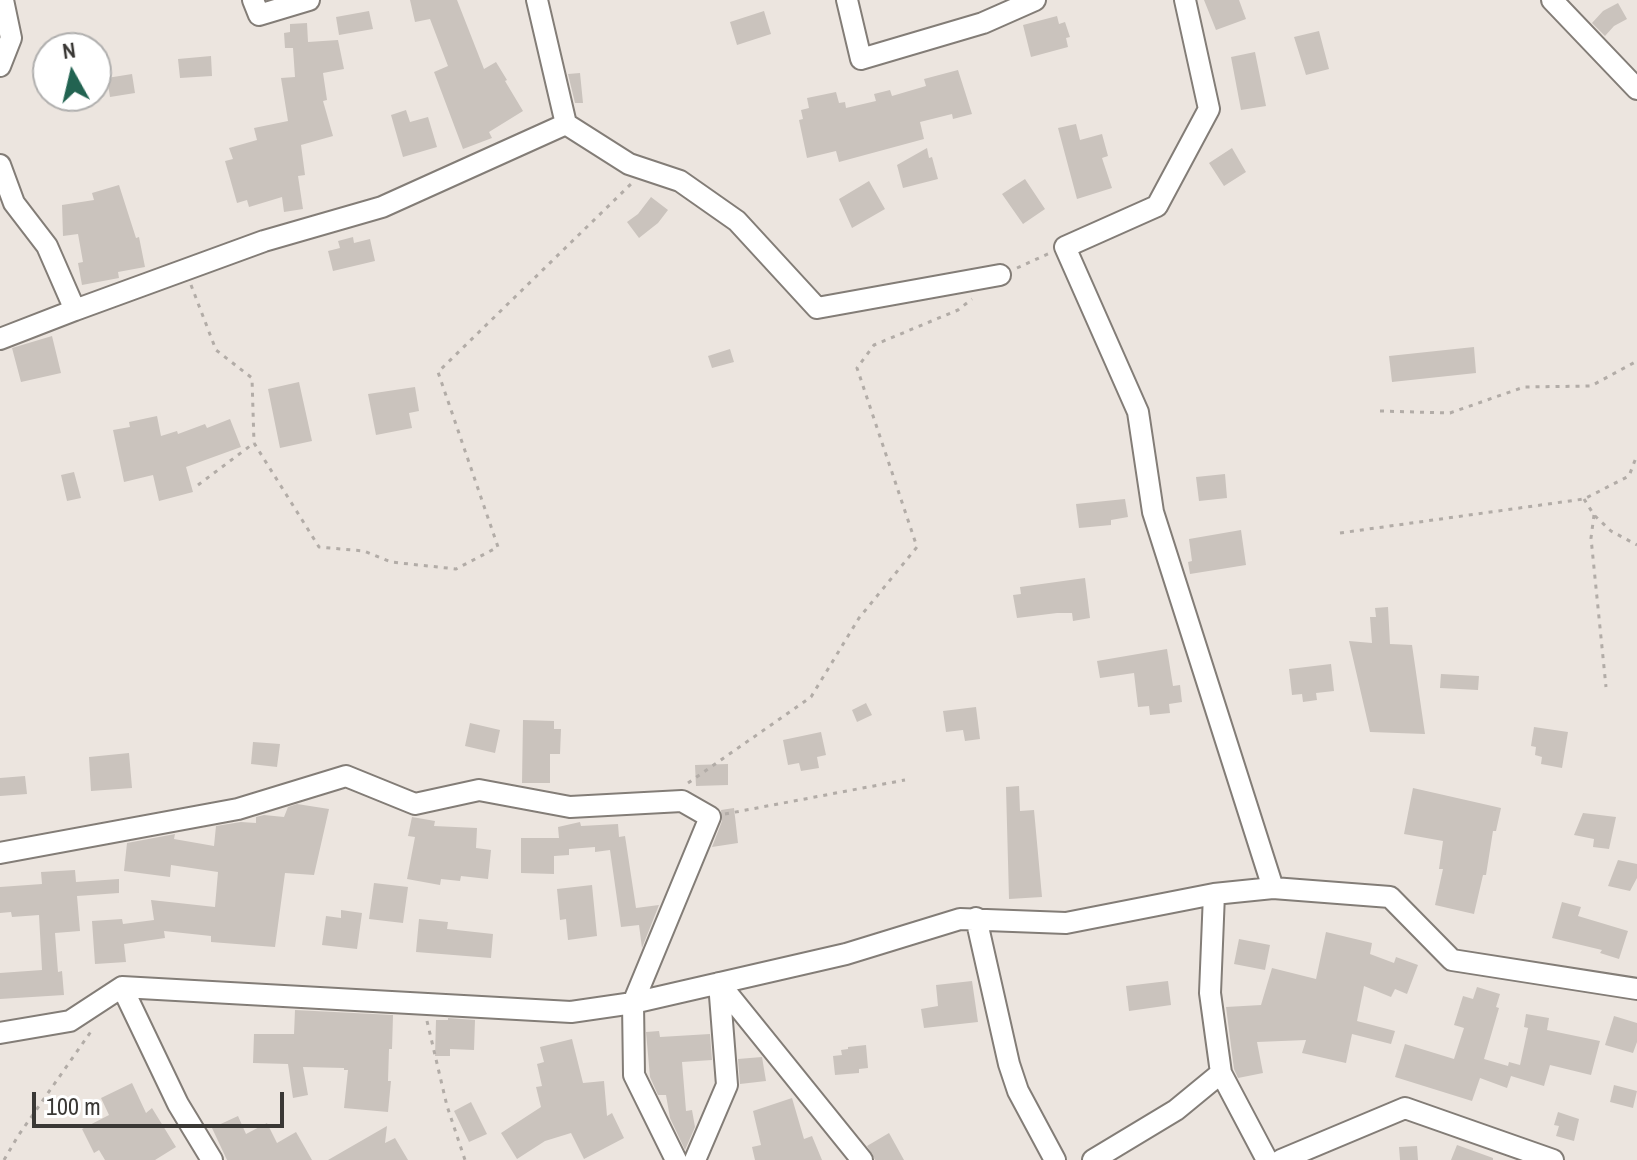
<!DOCTYPE html>
<html>
<head>
<meta charset="utf-8">
<style>
  body { margin:0 }
  #map { position:relative; width:1637px; height:1160px; overflow:hidden; background:#ece5df; font-family:"Archivo Narrow",sans-serif }
  canvas { display:block }
  .north { position:absolute; left:32px; top:32px; width:80px; height:80px; box-sizing:border-box; background:#fff; border:2px solid #b0afae; border-radius:50%; rotate:352deg; font-size:22px; font-weight:700; line-height:32px; text-align:center; color:#3a3835 }
  .north::after { content:''; display:block; margin:auto; width:28px; height:36px; background:#226351; clip-path:polygon(50% 0,100% 100%,50% 72%,0 100%) }
  .scale { position:absolute; left:32px; top:1092px; width:252px; height:36px; box-sizing:border-box; border:4px solid #3a3835; border-top:0; padding-left:10px; font-size:24px; line-height:28px; white-space:nowrap; color:#3a3835; -webkit-text-stroke:6px #fff; paint-order:stroke }
</style>
</head>
<body>
<div id="map">
<canvas width="1637" height="1160"></canvas>
<div class="north">N</div>
<div class="scale">100 m</div>
</div>
<script>
const ctx = document.querySelector('canvas').getContext('2d');
ctx.lineJoin = 'round';
function paint(path, color) { ctx.fillStyle = color; ctx.fill(path, 'evenodd'); }
const shape = rows => new Path2D(rows.map(r => 'M' + r).join(''));
function stroke(path, color, width, dash) { ctx.strokeStyle = color; ctx.lineWidth = width; ctx.lineCap = dash ? 'butt' : 'round'; ctx.setLineDash(dash || []); ctx.stroke(path); }
paint(shape([
  [410,0,457,0,484,69,496,62,507,80,505,81,523,111,489,132,492,138,463,149,434,72,448,66,430,19,415,22],
  [1204,0,1239,0,1246,19,1216,30],
  [1618,3,1627,19,1614,26,1605,36,1592,23,1603,11],
  [369,11,373,29,339,35,336,17],
  [764,11,771,34,737,45,730,22],
  [1057,16,1059,24,1065,22,1070,37,1066,38,1068,47,1031,57,1023,25],
  [307,23,308,42,338,40,344,69,323,73,327,100,323,101,333,136,301,145,305,175,298,176,303,209,284,212,282,197,249,207,247,200,237,203,225,161,233,159,229,148,257,140,254,128,288,121,281,78,295,77,293,48,285,48,284,33,290,32,290,24],
  [1319,31,1329,69,1306,75,1294,37],
  [1255,52,1266,106,1241,110,1231,57],
  [211,56,212,76,180,78,178,59],
  [958,70,972,114,953,119,952,114,920,122,924,139,839,162,836,151,807,158,799,120,803,119,801,110,809,108,807,98,836,92,839,103,845,102,846,108,876,101,874,94,890,90,892,96,926,86,924,79],
  [580,73,583,103,575,103,568,74],
  [132,74,135,93,110,97,107,78],
  [406,110,410,122,428,117,437,147,403,157,391,115],
  [1076,124,1080,140,1102,134,1108,156,1102,158,1112,188,1077,199,1058,128],
  [927,148,929,158,932,157,938,179,903,188,897,165],
  [1232,148,1246,172,1224,186,1209,163],
  [1025,179,1045,209,1023,224,1002,194],
  [869,181,885,209,852,228,839,199],
  [119,185,136,238,139,237,145,267,118,272,119,278,82,285,78,263,83,262,78,234,63,236,62,205,94,200,92,193],
  [651,197,668,210,658,223,639,238,627,222,638,214],
  [353,237,354,243,370,239,375,261,333,271,328,251,340,248,338,241],
  [52,336,61,373,21,382,12,348],
  [1474,347,1476,373,1392,382,1389,356],
  [730,349,734,362,712,368,708,356],
  [299,382,312,441,280,448,268,389],
  [415,387,419,411,409,413,412,428,376,435,368,394],
  [157,416,161,436,177,431,178,434,205,424,207,428,230,419,241,447,186,467,193,492,159,501,153,475,124,482,113,430,130,427,129,422],
  [74,472,81,498,67,501,61,475],
  [1225,474,1227,498,1199,501,1196,477],
  [1125,499,1128,517,1111,520,1111,525,1079,528,1076,504],
  [1241,530,1246,565,1190,574,1188,562,1192,561,1189,539],
  [1085,578,1090,618,1073,621,1072,613,1057,613,1017,618,1013,595,1021,594,1020,587],
  [1388,607,1390,644,1412,645,1425,734,1370,732,1349,641,1372,643,1370,617,1376,617,1375,608],
  [1167,649,1173,686,1180,685,1182,702,1169,704,1170,713,1150,715,1149,706,1138,707,1134,673,1100,678,1097,661],
  [1331,664,1334,691,1316,693,1317,700,1303,702,1302,694,1292,695,1289,669],
  [1441,674,1479,676,1478,690,1440,688],
  [866,703,872,715,857,722,852,710],
  [976,707,980,739,965,741,963,730,946,732,943,711],
  [523,720,554,721,554,729,561,729,560,754,550,754,550,783,522,783],
  [470,723,500,730,495,753,465,746],
  [1534,727,1568,732,1562,768,1541,764,1542,757,1535,755,1536,747,1531,746],
  [821,732,826,755,817,757,819,768,801,771,799,763,788,765,783,740],
  [253,742,280,744,277,767,251,764],
  [129,753,132,788,91,791,89,757],
  [728,764,728,785,696,786,695,765],
  [25,776,27,794,0,796,0,778],
  [1019,786,1020,811,1034,810,1042,897,1009,899,1006,787],
  [1413,788,1501,808,1496,831,1493,831,1486,875,1483,875,1474,914,1435,905,1443,869,1439,869,1443,841,1404,834],
  [297,804,329,809,314,875,285,873,275,947,211,942,211,936,164,931,165,938,124,944,126,962,95,964,92,921,122,919,123,924,154,920,151,900,215,907,218,872,171,865,170,877,124,871,127,843,175,834,174,839,214,846,216,826,241,822,256,823,256,817,264,815,284,817,288,807],
  [734,808,738,843,712,847,722,821,721,810],
  [1583,813,1616,817,1609,849,1593,847,1594,839,1574,835],
  [412,817,435,821,434,826,477,828,476,848,491,850,488,879,461,876,460,881,441,879,440,885,407,879,415,837,408,836],
  [580,822,581,826,618,824,619,837,625,836,636,908,659,905,642,948,639,925,621,927,610,850,595,852,595,847,569,849,569,855,554,856,554,874,521,873,521,838,559,838,558,827],
  [1618,860,1637,864,1637,878,1630,891,1608,886],
  [75,870,76,882,119,879,119,893,77,896,80,931,55,933,58,972,62,971,64,995,0,999,0,973,42,970,39,915,12,917,11,912,0,913,0,887,42,884,41,872],
  [374,883,408,887,403,923,369,919],
  [592,885,597,936,568,940,566,919,560,920,557,889],
  [1562,902,1581,907,1578,916,1628,931,1619,959,1600,953,1602,950,1552,938],
  [341,910,362,913,357,949,322,945,326,916,341,918],
  [419,919,448,922,447,929,493,934,491,958,416,952],
  [1326,932,1372,943,1370,954,1394,963,1396,957,1418,965,1407,994,1395,989,1391,997,1364,986,1357,1021,1395,1031,1391,1044,1352,1034,1346,1063,1302,1053,1306,1040,1257,1042,1263,1073,1238,1078,1234,1069,1226,1007,1261,1005,1272,968,1316,979],
  [1239,939,1270,945,1265,970,1234,964],
  [972,981,978,1022,924,1028,921,1009,938,1006,936,985],
  [1168,981,1171,1005,1129,1011,1126,986],
  [1477,987,1500,994,1496,1007,1499,1008,1484,1059,1508,1066,1509,1062,1520,1065,1528,1028,1524,1027,1526,1014,1549,1018,1547,1030,1600,1041,1591,1075,1550,1065,1544,1086,1511,1076,1507,1088,1480,1078,1472,1101,1395,1077,1405,1044,1454,1059,1464,1028,1454,1025,1463,996,1473,999],
  [295,1010,393,1015,392,1049,389,1049,388,1081,391,1081,388,1112,344,1108,348,1070,344,1070,344,1068,303,1067,308,1095,293,1098,288,1064,253,1063,254,1034,294,1034],
  [1614,1016,1637,1023,1637,1042,1633,1053,1605,1045],
  [448,1018,475,1020,474,1050,450,1049,450,1056,435,1056,436,1020,448,1020],
  [659,1031,660,1037,710,1034,712,1060,682,1062,686,1111,692,1110,695,1127,685,1150,670,1118,666,1095,658,1095,650,1077,646,1032],
  [572,1039,583,1083,604,1081,607,1116,612,1113,624,1138,584,1159,571,1133,545,1141,517,1159,501,1133,541,1107,536,1087,542,1086,537,1064,544,1062,540,1047],
  [866,1045,868,1068,859,1069,859,1073,835,1075,833,1056,842,1055,841,1050,848,1049,848,1047],
  [762,1057,766,1081,740,1084,738,1059],
  [132,1083,146,1113,152,1108,176,1147,155,1160,105,1160,99,1150,94,1153,82,1129,109,1115,101,1098],
  [1614,1085,1637,1091,1633,1108,1610,1102],
  [792,1098,804,1139,812,1136,822,1160,755,1160,752,1147,761,1145,753,1111],
  [471,1102,487,1134,469,1142,454,1111],
  [1558,1112,1579,1119,1574,1141,1556,1136,1559,1126,1554,1125],
  [238,1116,246,1134,267,1123,277,1143,296,1132,312,1160,227,1160,212,1128],
  [387,1126,385,1143,395,1138,408,1160,328,1160],
  [889,1133,904,1160,875,1160,867,1146],
  [1457,1145,1493,1158,1493,1160,1451,1160],
  [1417,1146,1418,1160,1400,1160,1399,1147]
]), '#cac3bd');
const minor = shape([
  [253,0,259,15,309,0],
  [847,0,861,59,983,23,1035,0],
  [1185,0,1209,109,1157,206,1065,247,1138,412,1153,512,1273,888],
  [1552,0,1637,89],
  [0,66,11,38,3,0],
  [566,124,629,164,680,181,737,221,817,308,1000,275],
  [0,165,14,203,47,246,75,310,264,241,382,207,566,124,537,0],
  [0,339,75,310],
  [0,853,238,809,346,776,415,804,479,790,570,807,682,801,710,817,633,1003,634,1075,676,1160],
  [1214,894,1210,993,1221,1073,1267,1160],
  [976,918,1009,1064,1018,1091,1055,1160],
  [719,983,862,1160],
  [122,987,178,1104,212,1160],
  [0,1033,70,1021,122,987,571,1012,633,1003,846,954,960,919,1066,923,1214,894,1273,888,1390,897,1452,960,1637,989],
  [695,1160,727,1085,719,983],
  [1093,1160,1176,1110,1221,1073],
  [1281,1160,1405,1108,1553,1160]
]);
stroke(minor, '#837d77', 24);
stroke(shape([
  [1017,268,1050,253],
  [191,285,216,350,252,378,254,443],
  [1380,411,1450,413,1524,387,1591,386,1637,361],
  [198,485,254,443,319,547,364,551,391,562,456,569,498,547,438,372,632,183],
  [1584,499,1594,515,1611,531,1637,545],
  [1594,515,1591,538,1606,687],
  [1340,533,1584,499,1629,476,1637,455],
  [688,783,811,697,859,618,917,547,857,368,874,345,958,310,972,299],
  [725,814,905,780],
  [427,1021,447,1106,465,1160],
  [4,1160,18,1136,92,1030]
]), '#b2aca7', 3, [4, 6]);
stroke(minor, '#fff', 20);
</script>
</body>
</html>
